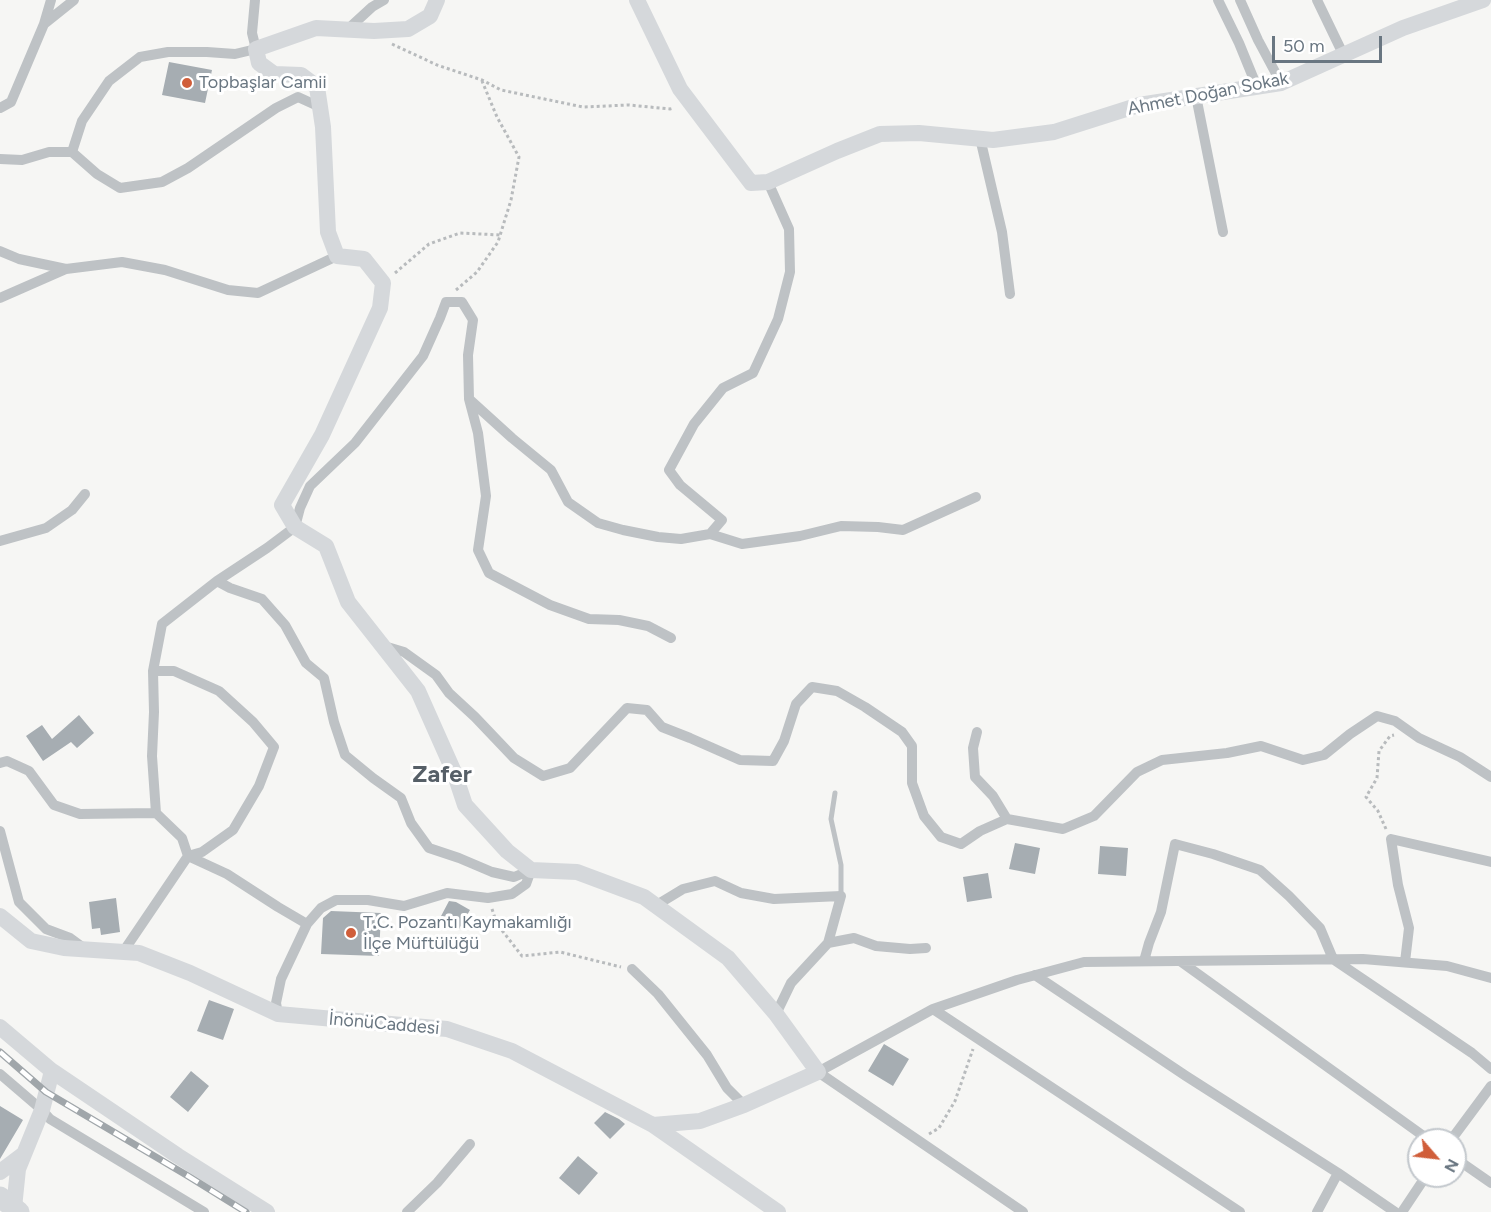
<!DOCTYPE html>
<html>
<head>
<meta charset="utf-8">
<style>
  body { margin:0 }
  #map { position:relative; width:1491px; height:1212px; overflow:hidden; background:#f6f6f4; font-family:Figtree,sans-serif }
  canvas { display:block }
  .north { position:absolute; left:1407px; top:1128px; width:60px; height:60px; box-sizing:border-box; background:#fff; border:2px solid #c3c8cd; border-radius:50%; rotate:118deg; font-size:16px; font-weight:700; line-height:24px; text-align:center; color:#697681 }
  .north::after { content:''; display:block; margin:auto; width:21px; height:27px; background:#d05e3a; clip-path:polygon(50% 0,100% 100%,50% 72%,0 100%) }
  .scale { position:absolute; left:1272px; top:36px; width:110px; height:27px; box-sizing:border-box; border:3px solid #697681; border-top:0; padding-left:8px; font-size:18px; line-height:21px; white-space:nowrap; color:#697681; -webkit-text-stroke:4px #fff; paint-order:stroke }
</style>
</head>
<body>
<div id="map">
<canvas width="1491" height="1212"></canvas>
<div class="north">N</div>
<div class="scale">50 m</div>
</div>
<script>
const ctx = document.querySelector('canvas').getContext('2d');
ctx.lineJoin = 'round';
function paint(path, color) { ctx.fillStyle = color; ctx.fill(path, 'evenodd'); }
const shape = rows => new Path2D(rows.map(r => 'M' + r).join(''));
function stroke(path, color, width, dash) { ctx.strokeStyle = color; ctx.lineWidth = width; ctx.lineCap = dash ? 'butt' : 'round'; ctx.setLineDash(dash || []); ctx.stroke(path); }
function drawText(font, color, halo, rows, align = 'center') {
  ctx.font = font + ' Figtree,sans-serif'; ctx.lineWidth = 6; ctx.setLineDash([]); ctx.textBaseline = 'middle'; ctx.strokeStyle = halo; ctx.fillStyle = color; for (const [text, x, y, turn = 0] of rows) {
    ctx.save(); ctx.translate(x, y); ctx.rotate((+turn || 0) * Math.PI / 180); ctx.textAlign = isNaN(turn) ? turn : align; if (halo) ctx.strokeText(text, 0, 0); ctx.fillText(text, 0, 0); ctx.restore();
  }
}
paint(shape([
  [169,62,212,70,205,103,162,95],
  [79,715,94,733,77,748,71,742,43,761,26,736,42,725,52,739],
  [1015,843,1040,848,1035,874,1009,869],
  [1100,846,1128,848,1126,876,1098,874],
  [988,873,992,898,967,902,963,877],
  [116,898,120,932,101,935,100,928,92,929,89,902],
  [449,901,456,902,470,910,459,929,440,918],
  [331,911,381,913,379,956,321,954,323,918],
  [209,1000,234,1009,223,1040,197,1031],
  [884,1044,909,1059,893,1086,868,1071],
  [191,1071,209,1086,188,1112,170,1097],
  [0,1106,23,1120,0,1159],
  [605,1112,619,1119,625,1124,610,1139,594,1123],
  [578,1156,598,1173,579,1195,559,1178]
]), '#a6adb2');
stroke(shape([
  [392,44,437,65,482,80,501,90,583,107,629,105,670,109,674,108],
  [395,273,429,244,460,233,500,235],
  [456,290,477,272,498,242,511,200,519,157,497,117,482,81],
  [1386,829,1378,811,1366,797,1377,778,1379,751,1390,736,1394,735],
  [492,909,497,924,522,956,560,952,621,967],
  [929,1134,939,1128,955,1101,973,1049]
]), '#b8bbbd', 3, [3, 3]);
stroke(shape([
  [835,793,831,819,841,865,841,896]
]), '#bec2c5', 5);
stroke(shape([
  [1218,0,1239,43,1257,87],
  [1240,0,1258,40,1281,83],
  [1317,0,1344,56],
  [44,24,74,0],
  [347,30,372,7,384,0],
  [1196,96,1223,232],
  [0,108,11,102,44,24,51,0],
  [980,138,1002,232,1010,294],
  [72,152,82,121,109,81,140,57,168,52,207,52,235,54,256,49,252,33,255,0],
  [0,159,22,160,49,152,72,152,97,174,120,188,162,182,188,168,276,108,298,97,320,107],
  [0,251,19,259,66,269],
  [0,298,66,269,122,262,165,270,228,290,258,293,337,256],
  [469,399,512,438,551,470,568,502,598,523,623,530,658,537,681,539,710,534,722,520,680,485,669,470,694,424,723,388,753,373,778,319,790,272,789,229,768,182],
  [710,534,742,544,800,536,841,526,878,527,903,530,976,497],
  [0,541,46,528,72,510,85,494],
  [217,581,230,588,262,599,285,625,306,663,324,678,334,722,345,755,373,778,401,798,411,823,429,848,459,858,492,872,514,877,531,870,526,884,512,894,488,898,447,893,404,906,368,900,336,900,321,908,307,924,281,979,276,1003,278,1014],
  [384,646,404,652,436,675,449,693,475,717,514,758,543,776,570,768,627,708,647,710,662,727,690,738,740,760,773,761,784,741,796,704,812,687,837,691,865,707,902,732,912,746,912,783,924,816,941,837,961,844,980,831,1007,819,1063,829,1094,816,1137,772,1162,760,1227,753,1261,746,1303,760,1324,755,1350,734,1377,716,1395,721,1419,738,1460,757,1491,777],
  [153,671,174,671,219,691,253,722,274,747,259,786,233,830,202,852,188,856],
  [977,732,973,748,975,777,993,796,1007,819],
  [0,763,7,761,29,771,54,805,80,814,156,813],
  [0,831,19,902,46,929,70,938,85,949],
  [188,856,227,874,278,907,307,924],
  [655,906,683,889,715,881,741,893,774,899,841,896,828,943,791,983,776,1014],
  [828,943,854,938,876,946,910,949,926,948],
  [123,952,188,856,182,838,156,813,152,756,154,712,153,671,162,624,217,581,267,548,295,527,300,508,310,486,355,443,423,356,440,318,446,302,462,302,473,320,468,355,469,399,478,433,486,496,478,550,489,573,550,605,589,619,619,620,648,626,671,638],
  [1144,961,1149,943,1161,912,1175,844,1213,854,1260,870,1289,896,1320,928,1333,959,1472,1053,1491,1069],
  [1180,961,1429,1140],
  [1405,962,1409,928,1398,885,1391,839,1491,862],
  [632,969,658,994,707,1055,727,1088,744,1105],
  [1035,975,1186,1076,1338,1173,1395,1212],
  [933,1009,1240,1212],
  [0,1074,42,1110,50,1119,204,1212],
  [1451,1140,1491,1086],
  [1455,1158,1491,1183],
  [407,1212,437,1183,470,1144],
  [1023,1212,818,1072,933,1009,1017,980,1084,962,1363,959,1447,966,1491,978],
  [1317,1212,1338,1173],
  [1402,1212,1426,1176]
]), '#bec2c5', 10);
stroke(shape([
  [437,0,430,16,408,29,374,31,316,28,256,49,259,63,274,74,301,75,317,87,323,127,328,232,337,256,364,259,383,283,380,308,322,435,282,505,295,527,326,546,348,602,418,691,454,772,465,805,507,851,531,870,577,872,644,897,728,958,776,1014,818,1072,744,1105,700,1121,653,1125],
  [637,0,680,89,751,183,768,182,837,151,880,134,919,133,993,140,1054,132,1139,105,1281,83,1403,28,1483,0],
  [0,916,31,941,64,948,139,953,190,973,278,1014,447,1029,512,1051,653,1125,778,1212],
  [0,1027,52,1071,178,1156,267,1212],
  [0,1172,24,1154],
  [14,1208,18,1169,42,1110,52,1071]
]), '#d5d8db', 16);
stroke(shape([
  [0,1197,19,1212]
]), '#d5d8db', 21);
const rail = shape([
  [0,1052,46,1092,188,1176,246,1212]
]);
stroke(rail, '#a0a6aa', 7);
stroke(rail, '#fff', 4.5, [14]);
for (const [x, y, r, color] of [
  [187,83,6,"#d05e3a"],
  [351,933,6,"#d05e3a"]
]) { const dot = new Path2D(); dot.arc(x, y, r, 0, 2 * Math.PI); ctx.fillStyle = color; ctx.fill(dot); stroke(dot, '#fff', 2); }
drawText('18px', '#697681', '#fff', [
  ["Topbaşlar Camii",199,83],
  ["T.C. Pozantı Kaymakamlığı",363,923],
  ["İlçe Müftülüğü",363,944]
], 'left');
drawText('18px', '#697681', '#fff', [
  ["Ahmet Doğan Sokak",1208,94,-11],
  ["İnönüCaddesi",384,1024,5]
]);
drawText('bold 24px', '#565f67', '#fff', [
  ["Zafer",442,775]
]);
</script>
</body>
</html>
